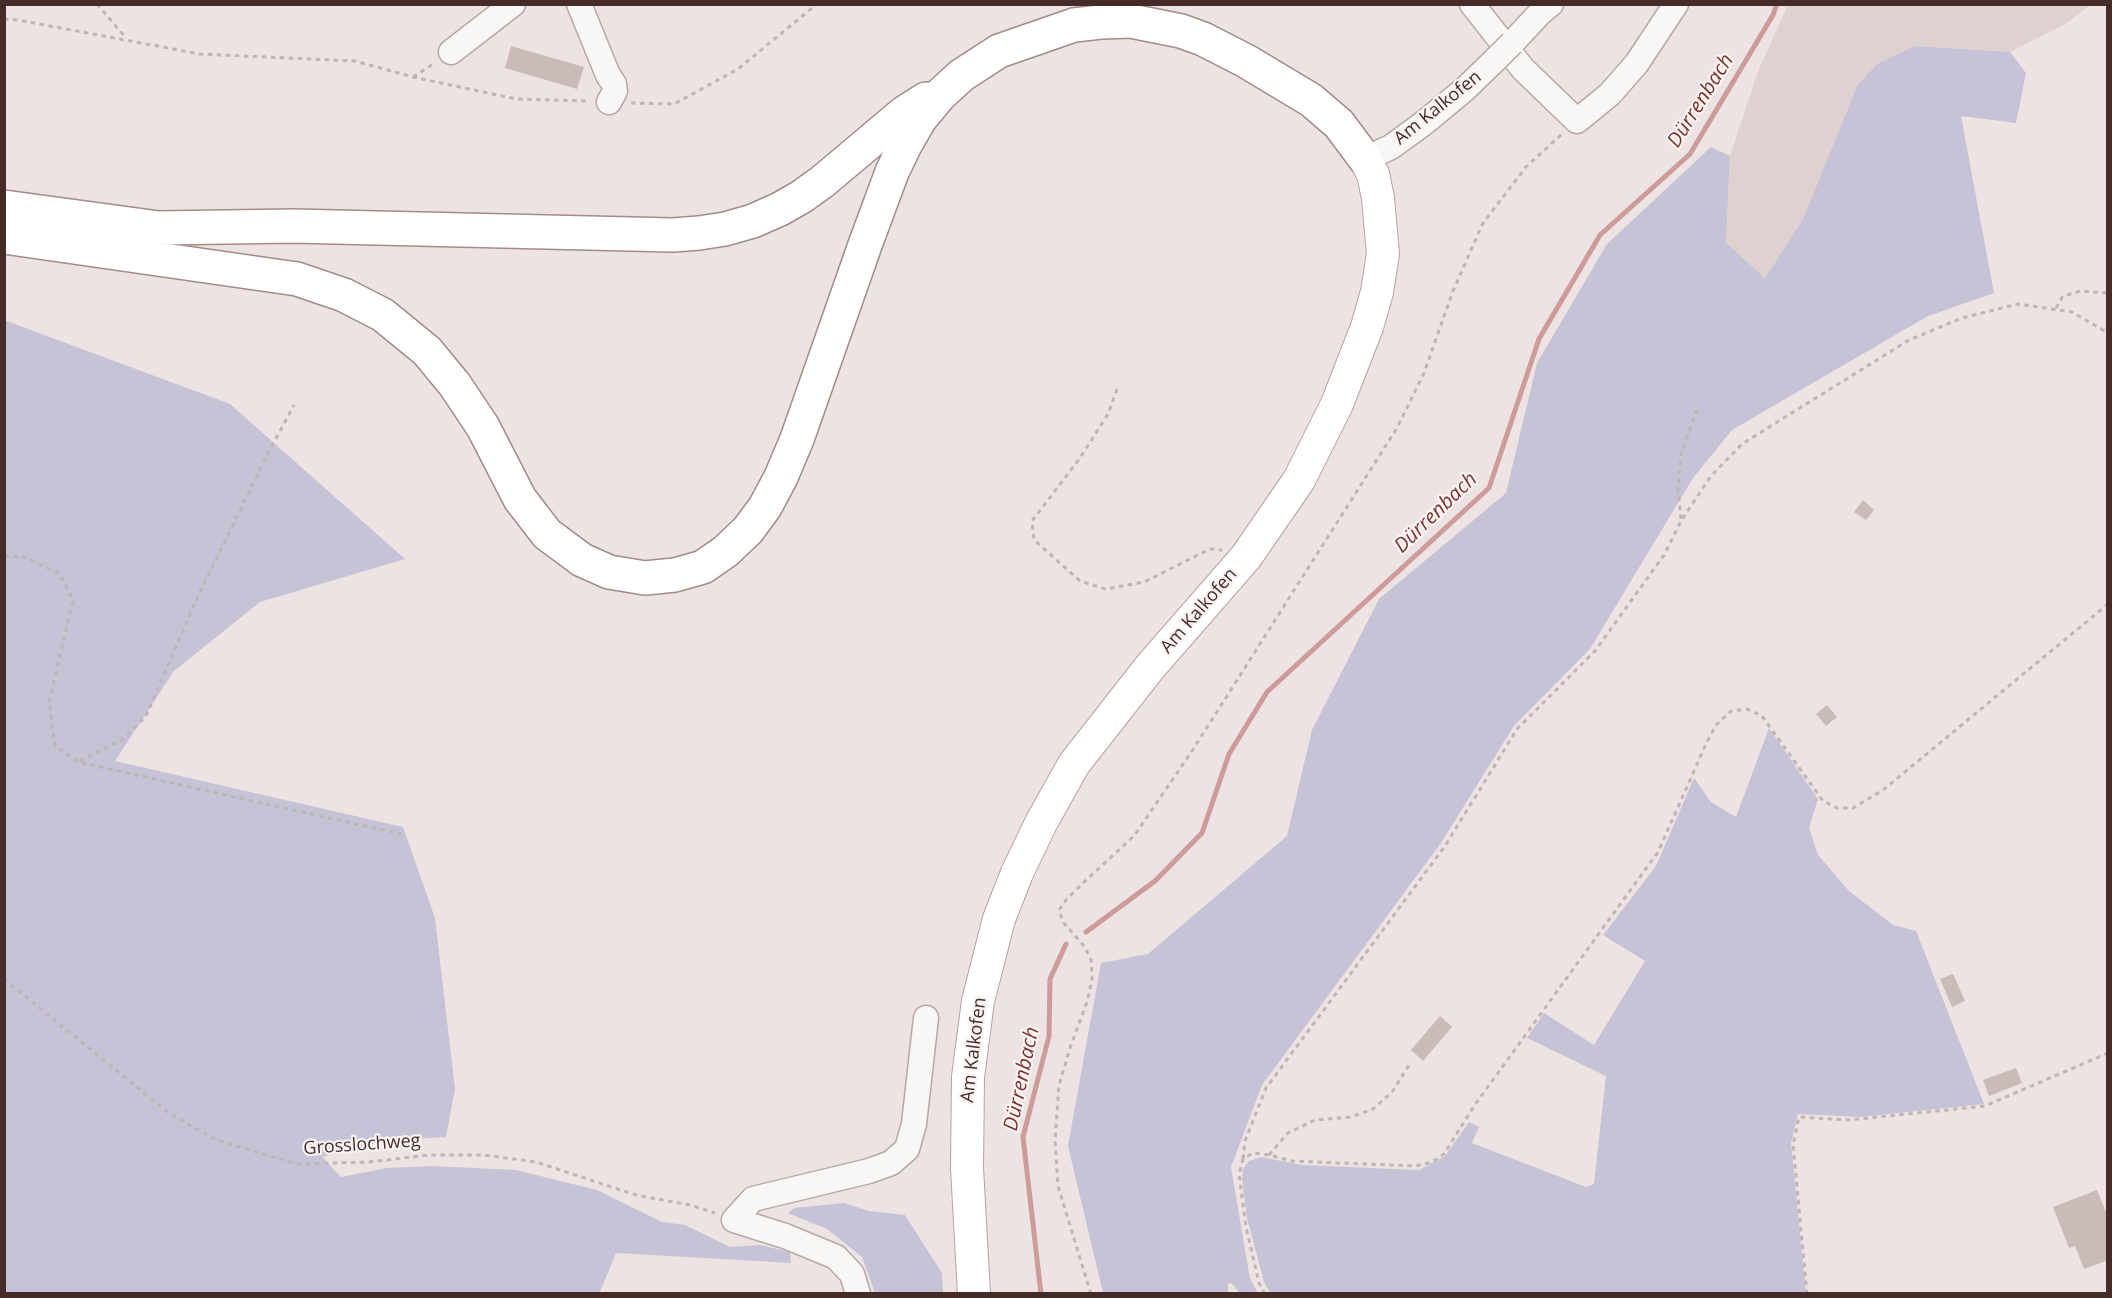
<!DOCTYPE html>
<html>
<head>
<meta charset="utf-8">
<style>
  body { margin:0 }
  #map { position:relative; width:2112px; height:1298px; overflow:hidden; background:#ece3e2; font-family:"Open Sans",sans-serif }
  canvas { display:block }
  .frame { position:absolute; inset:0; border:6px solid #452c29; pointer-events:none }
</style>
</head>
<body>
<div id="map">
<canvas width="2112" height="1298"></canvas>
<div class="frame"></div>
</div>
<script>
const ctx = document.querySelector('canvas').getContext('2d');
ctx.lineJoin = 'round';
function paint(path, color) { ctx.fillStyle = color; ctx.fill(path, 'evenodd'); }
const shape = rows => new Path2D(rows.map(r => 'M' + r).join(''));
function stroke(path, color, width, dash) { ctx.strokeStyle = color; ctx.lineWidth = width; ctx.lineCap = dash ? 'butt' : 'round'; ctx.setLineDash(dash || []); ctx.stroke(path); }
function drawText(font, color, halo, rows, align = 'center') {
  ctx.font = font + ' "Open Sans",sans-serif'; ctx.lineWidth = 4.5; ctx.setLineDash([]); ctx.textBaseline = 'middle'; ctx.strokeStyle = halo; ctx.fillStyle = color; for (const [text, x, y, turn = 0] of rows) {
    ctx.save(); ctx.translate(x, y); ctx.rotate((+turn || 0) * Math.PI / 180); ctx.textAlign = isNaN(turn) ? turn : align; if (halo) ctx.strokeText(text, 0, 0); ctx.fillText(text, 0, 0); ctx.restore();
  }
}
paint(shape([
  [1788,5,2090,5,2064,25,2010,52,1915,46,1857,86,1803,219,1765,278,1726,244,1730,156,1759,69]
]), '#ded1d0');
paint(shape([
  [1915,46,2010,52,2026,73,2016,123,1961,116,1994,293,1928,316,1732,430,1693,478,1590,649,1514,726,1441,843,1262,1085,1231,1167,1250,1279,1258,1293,1239,1293,1232,1283,1228,1284,1228,1293,1103,1293,1068,1146,1101,963,1148,954,1287,836,1312,730,1379,599,1506,493,1537,363,1607,244,1711,147,1730,156,1726,243,1765,278,1803,219,1857,86,1877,64],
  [4,320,230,404,405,559,260,602,174,671,115,761,403,827,435,918,455,1089,446,1137,385,1141,322,1157,341,1177,387,1168,432,1166,516,1170,597,1190,662,1222,685,1225,730,1247,760,1245,790,1252,791,1263,616,1253,599,1294,5,1293],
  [1769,728,1818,799,1809,828,1818,855,1849,891,1893,925,1916,931,1984,1104,1860,1117,1798,1114,1791,1143,1806,1293,1270,1293,1264,1282,1247,1218,1242,1178,1243,1169,1249,1161,1261,1157,1302,1165,1419,1170,1445,1156,1469,1122,1479,1127,1472,1143,1586,1187,1594,1184,1606,1076,1527,1038,1544,1013,1594,1045,1645,961,1603,935,1656,866,1694,778,1711,802,1736,817],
  [844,1203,869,1211,905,1215,942,1273,943,1293,875,1293,862,1257,827,1229,788,1213,794,1208]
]), '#c7c3d6');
stroke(shape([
  [1086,932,1155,881,1202,833,1229,754,1267,692,1489,488,1539,339,1600,235,1690,154,1773,15,1777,4],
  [1041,1294,1023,1137,1049,1036,1050,979,1066,944]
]), '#ce9b9b', 5);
paint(shape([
  [511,46,584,67,577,89,505,68],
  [1863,500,1874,510,1866,520,1854,512],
  [1827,705,1837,717,1826,726,1816,714],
  [1953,974,1965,1001,1952,1007,1940,979],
  [1440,1016,1452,1027,1423,1061,1411,1050],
  [2016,1068,2022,1083,1989,1096,1983,1080],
  [2097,1190,2108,1217,2108,1260,2084,1269,2075,1246,2069,1248,2053,1207]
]), '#cabbb9');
const minor = shape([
  [579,4,608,75,614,84,615,91,609,102],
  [1472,4,1523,69,1577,121,1610,94,1637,63,1676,4],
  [1512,43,1540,13,1551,4],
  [451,52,513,4],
  [1365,159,1391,147,1424,123,1465,89,1497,58],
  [858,1294,852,1274,836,1257,785,1236,734,1220,753,1199,869,1171,891,1163,907,1149,914,1124,926,1018]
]);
const major = shape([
  [974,1294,967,1168,968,1077,978,1001,999,919,1017,873,1041,823,1074,764,1150,667,1246,557,1299,480,1337,404,1367,327,1377,292,1383,254,1378,198,1373,174,1365,159]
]);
const highway = shape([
  [4,207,159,228,293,226,673,235,699,233,725,229,753,221,780,209,801,197,822,182,904,113,926,99],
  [4,237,297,279,344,295,383,315,427,351,455,385,483,427,520,499,547,534,582,560,609,572,645,578,675,575,703,567,726,551,748,530,765,507,781,477,797,439,865,245,892,172,905,145,920,119,940,95,962,75,999,51,1074,25,1101,22,1131,21,1181,31,1203,39,1246,61,1311,100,1339,124,1365,159]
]);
stroke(minor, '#b7a8a7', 27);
stroke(major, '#b8a3a1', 34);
stroke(highway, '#a38b89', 36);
stroke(shape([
  [97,4,126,38],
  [4,19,18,20,200,54,355,61,413,77,516,99,589,101],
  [413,77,435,63],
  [631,103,674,104,738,69,817,4],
  [2056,308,2063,296,2081,291,2108,293],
  [1117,389,1108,414,1080,458,1032,521,1034,540,1080,581,1106,589,1144,582,1210,549,1222,550],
  [1681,519,1678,489,1681,455,1697,409],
  [4,556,25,557,60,574,73,600,49,702,55,746,78,762,401,834],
  [80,761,122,740,146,716,198,596,265,459,294,405],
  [4,979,169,1113,216,1140,298,1164,369,1162,429,1155,484,1155,536,1162,636,1195,690,1205,715,1213],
  [1269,1155,1288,1133,1315,1120,1351,1117,1373,1109,1392,1092,1411,1062],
  [1243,1159,1245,1141,1266,1088,1445,846,1517,729,1595,651,1664,555,1681,521,1711,476,1742,444,1909,340,1962,318,2018,304,2072,312,2108,333],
  [1091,1294,1058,1186,1055,1140,1059,1085,1071,1045,1087,1002,1092,979,1091,960,1085,947,1063,922,1059,910,1066,900,1084,882,1134,836,1192,751,1397,428,1424,373,1453,291,1483,223,1526,167,1562,134],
  [1265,1294,1259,1283,1246,1227,1239,1174,1243,1159,1253,1153,1269,1155,1292,1161,1416,1166,1432,1162,1444,1154,1474,1106,1658,852,1706,744,1716,725,1731,711,1747,709,1762,716,1823,801,1837,808,1853,808,1883,790,2108,604],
  [1807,1294,1793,1145,1799,1117,1848,1120,1985,1106,2108,1053]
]), '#bfb5b4', 3, [4.5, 4.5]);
stroke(minor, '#f9f6f6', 24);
stroke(major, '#fff', 32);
stroke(highway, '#fff', 33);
const minorBridge = shape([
  [1497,58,1512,43]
]);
stroke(minorBridge, '#b7a8a7', 27, []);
stroke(minorBridge, '#f9f6f6', 24);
drawText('18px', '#452c29', '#f9f3f2', [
  ["Am Kalkofen",1438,108,-39],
  ["Am Kalkofen",1199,611,-49],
  ["Am Kalkofen",974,1050,-83],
  ["Grosslochweg",362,1145,-4]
]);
drawText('italic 20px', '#7c3330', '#f9f3f2', [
  ["Dürrenbach",1701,101,-58],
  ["Dürrenbach",1436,513,-44],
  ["Dürrenbach",1022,1079,-78]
]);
</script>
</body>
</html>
